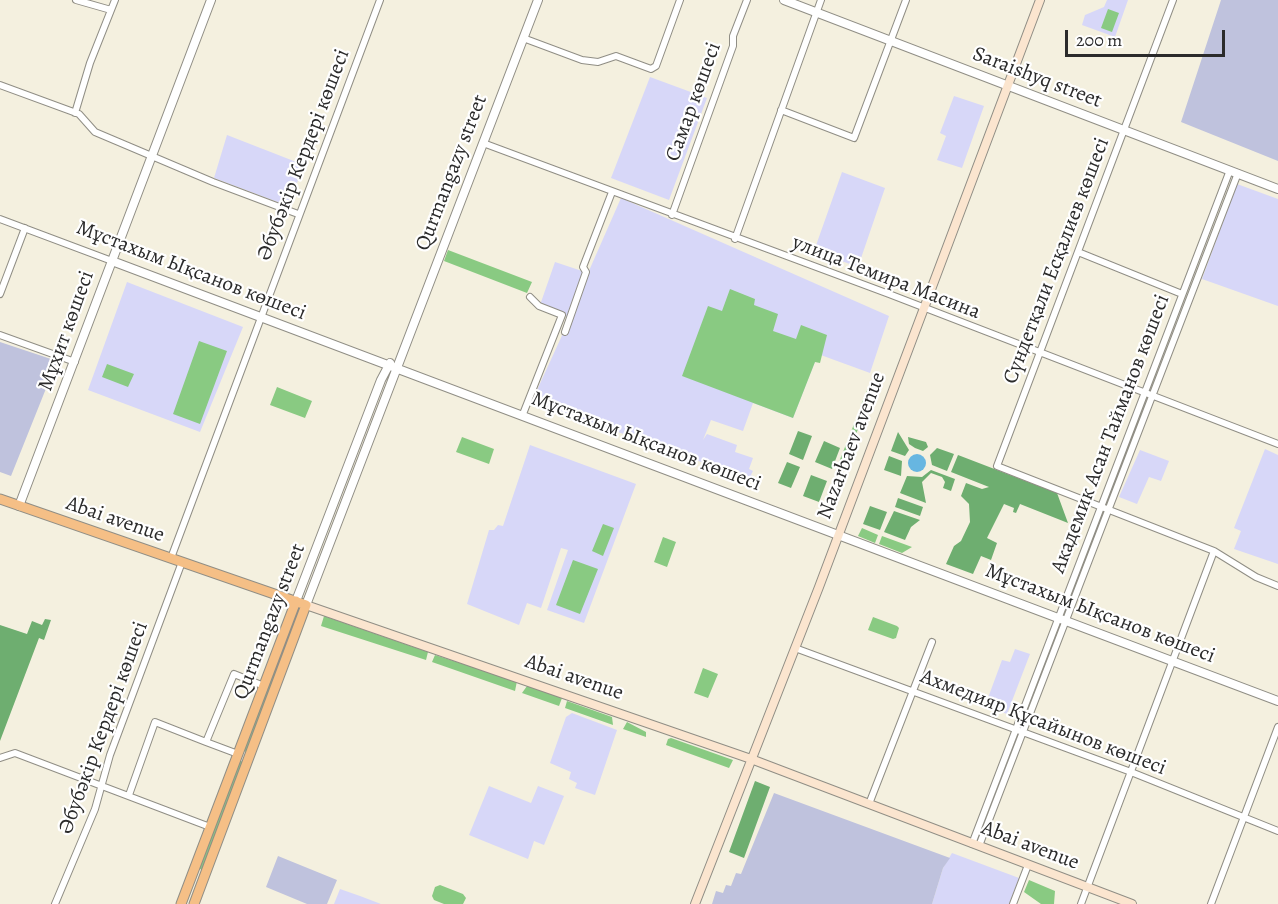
<!DOCTYPE html>
<html>
<head>
<meta charset="utf-8">
<style>
  body { margin:0 }
  #map { position:relative; width:1278px; height:904px; overflow:hidden; background:#f4f0df; font-family:Alegreya,serif }
  canvas { display:block }
  .scale { position:absolute; left:1065px; top:30px; width:160px; height:27px; box-sizing:border-box; border:3px solid #2b2b2b; border-top:0; padding-left:8px; font-size:18px; line-height:21px; white-space:nowrap; color:#2b2b2b; -webkit-text-stroke:4px #fff; paint-order:stroke }
</style>
</head>
<body>
<div id="map">
<canvas width="1278" height="904"></canvas>
<div class="scale">200 m</div>
</div>
<script>
const ctx = document.querySelector('canvas').getContext('2d');
ctx.lineJoin = 'round';
function paint(path, color) { ctx.fillStyle = color; ctx.fill(path, 'evenodd'); }
const shape = rows => new Path2D(rows.map(r => 'M' + r).join(''));
function stroke(path, color, width, dash) { ctx.strokeStyle = color; ctx.lineWidth = width; ctx.lineCap = dash ? 'butt' : 'round'; ctx.setLineDash(dash || []); ctx.stroke(path); }
function drawText(font, color, halo, rows, align = 'center') {
  ctx.font = font + ' Alegreya,serif'; ctx.lineWidth = 4.5; ctx.setLineDash([]); ctx.textBaseline = 'middle'; ctx.strokeStyle = halo; ctx.fillStyle = color; for (const [text, x, y, turn = 0] of rows) {
    ctx.save(); ctx.translate(x, y); ctx.rotate((+turn || 0) * Math.PI / 180); ctx.textAlign = isNaN(turn) ? turn : align; if (halo) ctx.strokeText(text, 0, 0); ctx.fillText(text, 0, 0); ctx.restore();
  }
}
paint(shape([
  [1107,0,1128,0,1115,37,1082,25,1085,15,1104,7],
  [650,77,707,98,669,200,611,178],
  [954,96,984,106,962,168,937,160,946,136,940,133],
  [227,135,304,165,288,206,214,178],
  [842,172,885,188,858,267,814,251],
  [1237,184,1278,199,1278,306,1202,279],
  [621,198,889,316,870,373,818,354,793,418,753,403,743,431,711,420,703,440,707,434,737,445,735,452,753,458,749,469,753,471,751,475,755,477,754,481,532,401,570,318,540,305,555,262,588,273],
  [127,282,243,327,200,432,88,390],
  [530,445,636,484,584,623,547,610,568,550,561,548,541,608,527,603,519,625,467,604,489,530,494,530,498,525,503,526],
  [1265,449,1278,455,1278,564,1234,549,1241,531,1234,528],
  [1140,450,1169,461,1161,481,1149,477,1137,504,1119,497],
  [1015,649,1030,654,1007,714,985,706,1002,660,1010,662],
  [572,713,617,730,595,795,575,788,577,783,569,779,571,772,550,763,566,717],
  [489,786,531,803,538,786,564,796,544,845,534,841,528,859,469,835],
  [952,853,1019,878,1009,904,932,904,943,868],
  [340,889,360,896,381,904,334,904]
]), '#d7d7f8');
paint(shape([
  [1221,0,1278,0,1278,161,1181,122],
  [0,342,57,361,11,476,0,472],
  [774,793,950,858,943,868,932,904,712,904,716,891,723,893,726,885,731,886,736,873,741,874],
  [278,856,337,880,327,904,307,904,266,887]
]), '#bfc2dd');
paint(shape([
  [1108,9,1119,13,1112,32,1101,28],
  [448,250,532,282,527,293,444,261],
  [730,289,755,299,754,305,778,314,773,331,796,339,801,325,827,335,820,363,815,362,793,418,682,376,708,306,722,311],
  [199,341,227,351,200,424,173,414],
  [107,364,134,374,128,387,102,377],
  [870,383,875,385,866,409,860,407],
  [277,387,312,401,305,418,270,405],
  [856,419,861,421,845,464,839,462],
  [462,437,494,449,489,464,456,452],
  [603,524,614,528,603,556,592,551],
  [862,528,878,535,875,543,858,536],
  [882,536,912,547,902,553,879,544],
  [663,537,676,542,667,567,654,562],
  [573,560,598,569,580,614,556,605],
  [324,616,428,652,426,660,321,626],
  [873,617,897,626,899,628,896,638,893,639,868,630],
  [290,627,293,628,247,752,243,751],
  [435,655,517,681,515,691,432,662],
  [703,668,718,674,708,698,694,693],
  [527,686,562,698,559,706,522,693],
  [567,701,612,717,613,725,565,708],
  [627,722,646,732,646,737,623,729],
  [671,738,733,760,729,768,666,745,668,739],
  [239,760,243,762,202,870,198,868],
  [1029,880,1055,891,1054,904,1041,904,1024,892],
  [440,885,463,894,466,898,463,904,444,904,434,900,432,896,435,887]
]), '#89ca82');
paint(shape([
  [798,431,812,436,803,460,789,454],
  [898,432,909,450,905,456,891,451],
  [908,437,926,442,928,447,923,451,915,448,909,444],
  [824,441,840,448,832,469,815,462],
  [937,448,954,454,947,471,932,465,930,455],
  [958,455,1057,493,1068,523,1020,504,1016,513,1013,512,1014,508,1004,504,987,538,997,543,991,560,981,556,973,574,946,564,954,546,961,541,970,522,969,504,961,496,966,483,982,489,989,487,951,472],
  [889,456,902,461,901,476,884,470],
  [787,462,800,467,791,488,778,483],
  [931,470,955,479,951,491,943,488,945,482,942,477,931,473,922,482,926,503,900,493,907,476,922,477],
  [811,475,827,481,819,502,803,496],
  [898,498,923,507,920,516,895,507],
  [870,506,887,512,880,530,863,524],
  [894,511,920,520,911,527,905,540,884,532],
  [45,619,51,620,44,640,39,638,0,741,0,625,27,634,32,621,42,625],
  [755,781,770,787,744,858,729,852]
]), '#6eae70');
paint(shape([
  '908 463a9 9 0 1 1 18 0a9 9 0 1 1-18 0Z'
]), '#67b6e1');
const minor = shape([
  [76,0,111,10],
  [1173,0,997,466,1214,551,1256,577,1278,586],
  [523,38,582,60,598,62,616,56,651,69,656,66,680,0],
  [0,85,79,114,95,132,213,182,298,214],
  [781,110,854,138,906,0],
  [75,113,90,63,115,0],
  [483,143,889,294,1278,444],
  [672,215,733,46,733,36,747,0],
  [0,219,112,261],
  [735,239,821,0],
  [1078,252,1182,294],
  [0,294,25,228],
  [565,332,586,272,583,267,612,192],
  [0,335,75,362],
  [523,414,562,315,539,306,530,297],
  [171,558,380,0],
  [795,648,1131,772,1278,831],
  [206,742,238,754],
  [0,758,15,753,210,827],
  [129,795,155,722,206,742,234,674,264,686],
  [869,804,932,642],
  [972,844,1230,170],
  [979,846,1238,173],
  [55,904,95,809,110,755,182,562],
  [1013,904,1028,865],
  [1081,904,1214,551],
  [1211,904,1278,727]
]);
const tertiary = shape([
  [784,0,1278,189],
  [112,261,1278,701],
  [19,506,211,0],
  [296,601,381,380,390,363],
  [306,605,538,0]
]);
const secondary = shape([
  [306,605,751,759,1132,904],
  [695,904,819,587,1040,0]
]);
const primary = shape([
  [0,499,306,605,194,904],
  [181,904,296,601]
]);
stroke(minor, '#908e85', 8);
stroke(tertiary, '#908e85', 10);
stroke(secondary, '#908e85', 10);
stroke(primary, '#908e85', 11);
stroke(minor, '#fff', 6);
stroke(tertiary, '#fff', 8);
stroke(secondary, '#fbe5cf', 8);
stroke(primary, '#f5bf86', 9);
drawText('21px', '#2b2b2b', '#fff', [
  ["Saraishyq street",1037,78,21],
  ["Самар көшесі",694,102,-70],
  ["Әбубәкір Кердері көшесі",304,155,-69],
  ["Qurmangazy street",452,173,-69],
  ["Сүндетқали Есқалиев көшесі",1057,261,-69],
  ["Мұстахым Ықсанов көшесі",191,271,21],
  ["улица Темира Масина",886,278,21],
  ["Мұхит көшесі",67,331,-70],
  ["Академик Асан Тайманов көшесі",1111,434,-69],
  ["Мұстахым Ықсанов көшесі",646,442,21],
  ["Nazarbaev avenue",852,446,-69],
  ["Abai avenue",115,520,19],
  ["Мұстахым Ықсанов көшесі",1100,614,21],
  ["Qurmangazy street",270,622,-69],
  ["Abai avenue",574,678,19],
  ["Ахмедияр Құсайынов көшесі",1043,723,21],
  ["Әбубәкір Кердері көшесі",104,728,-70],
  ["Abai avenue",1030,846,21]
]);
</script>
</body>
</html>
